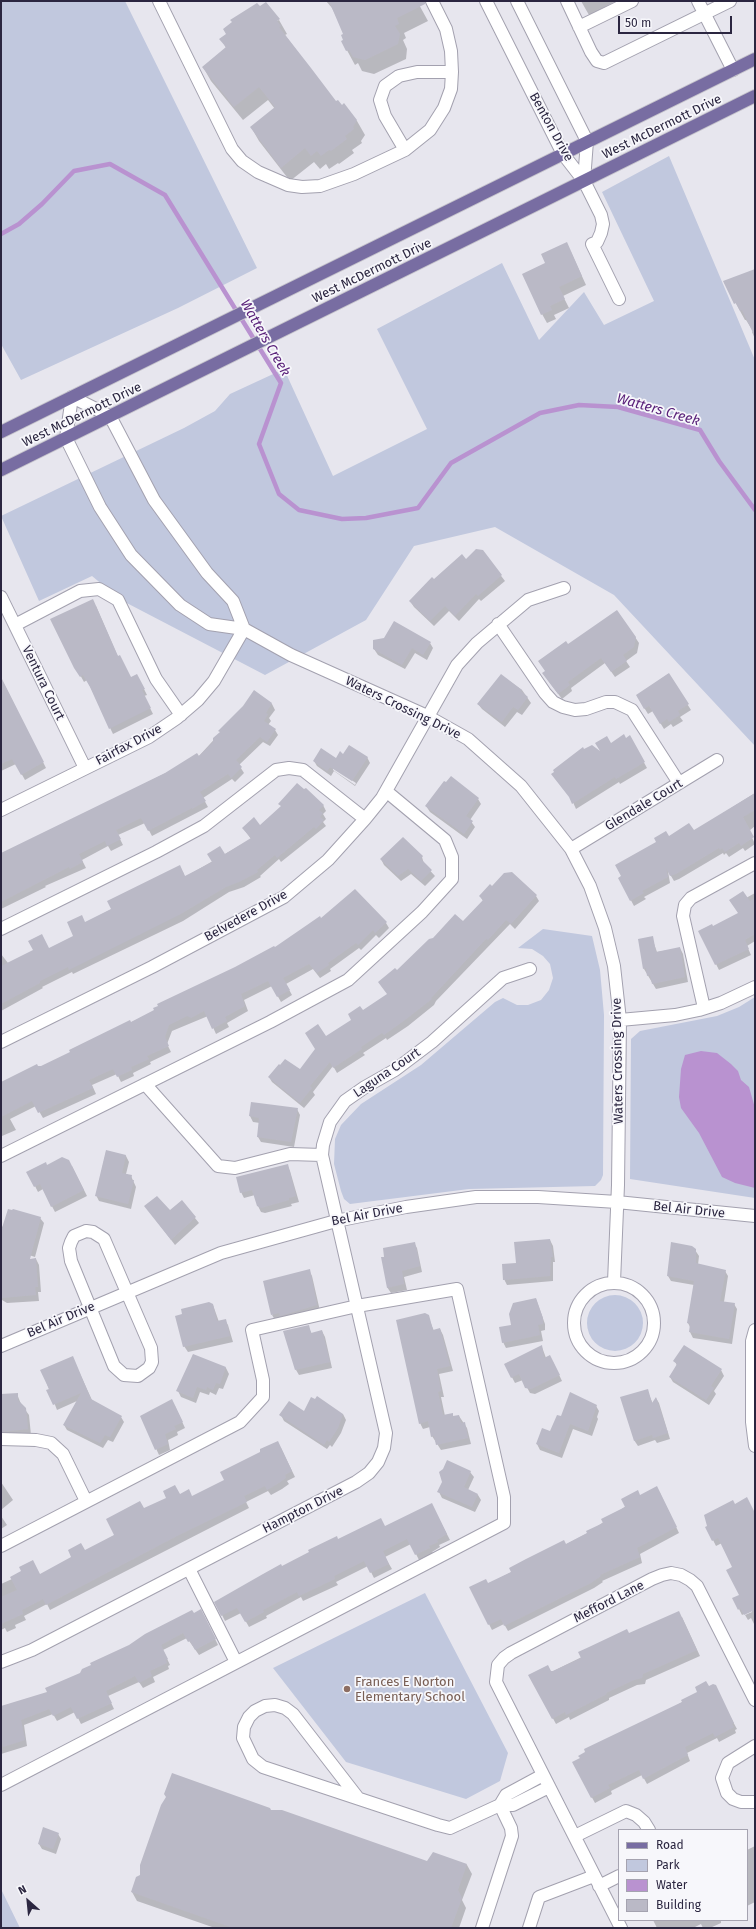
<!DOCTYPE html>
<html>
<head>
<meta charset="utf-8">
<style>
  body { margin:0 }
  #map { position:relative; width:756px; height:1929px; overflow:hidden; background:#e7e6ee; font-family:"Fira Sans",sans-serif }
  canvas { display:block }
  .frame { position:absolute; inset:0; border:2px solid #2b2640; pointer-events:none }
  .legend { position:absolute; left:618px; top:1829px; width:130px; height:92px; box-sizing:border-box; background:#f7f7fb; border:1px solid #a5a3b0; margin:0; padding:5px 7px; list-style:none; font-size:12px; color:#2b2640 }
  .legend li { display:flex; align-items:center; gap:8px; height:20px }
  .legend b { width:20px; border:1px solid #a5a3b0 }
  .north { position:absolute; left:8px; top:1881px; width:40px; height:40px; -webkit-text-stroke:3px #f7f7fb; paint-order:stroke; rotate:333deg; font-size:11px; font-weight:700; line-height:16px; text-align:center; color:#2b2640 }
  .north::after { content:''; display:block; margin:auto; width:14px; height:18px; background:#2b2640; clip-path:polygon(50% 0,100% 100%,50% 72%,0 100%) }
  .scale { position:absolute; left:618px; top:16px; width:114px; height:18px; box-sizing:border-box; border:2px solid #2b2640; border-top:0; padding-left:5px; font-size:12px; line-height:14px; white-space:nowrap; color:#2b2640; -webkit-text-stroke:3px #f7f7fb; paint-order:stroke }
</style>
</head>
<body>
<div id="map">
<canvas width="756" height="1929"></canvas>
<div class="frame"></div>
<ul class="legend">
<li><b style="height:5px;background:#786da2"></b>Road</li>
<li><b style="height:11px;background:#c1c8de"></b>Park</li>
<li><b style="height:11px;background:#b992d0"></b>Water</li>
<li><b style="height:11px;background:#bab9c6"></b>Building</li>
</ul>
<div class="north">N</div>
<div class="scale">50 m</div>
</div>
<script>
const ctx = document.querySelector('canvas').getContext('2d');
ctx.lineJoin = 'round';
function paint(path, color) { ctx.fillStyle = color; ctx.fill(path, 'evenodd'); }
const shape = rows => new Path2D(rows.map(r => 'M' + r).join(''));
function stroke(path, color, width, dash) { ctx.strokeStyle = color; ctx.lineWidth = width; ctx.lineCap = dash ? 'butt' : 'round'; ctx.setLineDash(dash || []); ctx.stroke(path); }
function drawText(font, color, halo, rows, align = 'center') {
  ctx.font = font + ' "Fira Sans",sans-serif'; ctx.lineWidth = 3.5; ctx.setLineDash([]); ctx.textBaseline = 'middle'; ctx.strokeStyle = halo; ctx.fillStyle = color; for (const [text, x, y, turn = 0] of rows) {
    ctx.save(); ctx.translate(x, y); ctx.rotate((+turn || 0) * Math.PI / 180); ctx.textAlign = isNaN(turn) ? turn : align; if (halo) ctx.strokeText(text, 0, 0); ctx.fillText(text, 0, 0); ctx.restore();
  }
}
paint(shape([
  [1,1,125,1,257,268,178,308,21,380,1,344],
  [669,156,755,360,755,746,614,595,495,527,414,546,366,620,265,675,121,600,92,576,39,601,1,516,184,428,215,411,230,394,284,369,333,476,427,429,377,329,502,263,539,340,584,292,604,325,654,301,602,192],
  [543,929,592,936,600,970,604,1015,603,1175,601,1180,595,1186,469,1189,350,1204,344,1199,341,1191,334,1164,335,1139,341,1125,361,1104,421,1065,495,1002,503,998,517,1005,528,1005,541,1000,549,990,553,978,550,964,543,956,532,949,518,948],
  [755,997,755,1198,630,1179,631,1039,640,1031,717,1016,739,1007],
  '587 1323a28 28 0 1 1 56 0a28 28 0 1 1-56 0Z',
  [425,1593,508,1753,500,1781,466,1799,346,1762,273,1668],
  [1,1889,20,1928,1,1928]
]), '#c1c8de');
paint(shape([
  [701,1051,717,1053,731,1064,738,1071,741,1080,749,1087,755,1108,755,1188,735,1183,722,1177,699,1133,681,1108,679,1097,681,1069,685,1055]
]), '#b992d0');
paint(shape([
  [326,1,417,1,428,21,404,33,406,38,403,40,407,49,406,59,374,74,362,71,358,63,355,65,342,41,345,40,345,34,332,8],
  [581,1,616,1,589,15],
  [279,20,287,34,285,35,336,103,357,121,365,135,361,141,362,143,352,150,354,153,339,164,338,163,329,169,326,164,320,169,314,162,290,181,259,141,251,127,275,109,268,100,243,120,211,81,203,67,226,48,221,39],
  [571,252,586,285,563,296,569,308,554,315,556,319,547,323,542,314],
  [755,271,755,339,752,332,753,331,746,320,745,320,724,282],
  [482,551,505,581,481,601,479,599,459,621,449,611,434,626,414,607,410,601,434,580],
  [96,606,118,657,131,678,140,681,147,695,144,696,153,714,113,734,87,680,84,682,79,673],
  [635,637,639,643,637,653,626,661,630,667,615,677,605,663,571,688,572,691,562,699,547,679,546,671,568,645],
  [430,643,433,648,427,660,415,653,405,669,378,655,374,649],
  [668,674,691,710,680,717,683,721,673,727,671,724,664,729,653,711,648,714,637,696],
  [501,675,522,690,531,703,522,715,517,712,505,727,482,709,478,704],
  [1,678,46,768,25,780,16,764,1,771],
  [254,692,272,704,275,710,269,718,271,721,268,725,275,730,278,735,270,746,263,742,239,765,244,773,235,782,232,779,203,798,208,807,152,836,145,823,118,835,123,845,111,851,108,846,82,860,86,868,45,886,46,887,1,909,1,855,198,757,244,707],
  [630,737,647,768,620,784,619,782,576,809,572,800,584,750,602,754,610,744],
  [344,755,367,757,370,763,355,786,334,771,331,776,317,766,314,761,336,760],
  [333,768,356,783,355,785,333,770],
  [755,793,755,826,749,831,755,844,745,851,743,848,729,857,726,853,724,855,723,853,679,879,674,881,668,871,670,883,644,897,646,899,634,906,619,878,669,837,693,832],
  [478,799,481,804,470,820,475,827,467,839,430,812,426,806],
  [280,804,323,805,326,811,323,814,326,819,323,822,326,826,281,862,279,859,260,876,261,877,244,887,229,892,183,921,73,974,72,972,42,987,43,988,1,1011,1,954,8,963,49,949,75,936,85,923,183,872,185,877,251,839,243,828,260,827,282,807],
  [422,857,424,864,435,876,425,886,411,874,401,881,384,865,381,859],
  [511,873,536,896,539,901,515,929,510,924,436,1001,434,1005,408,1026,387,1040,386,1038,363,1053,365,1055,337,1073,333,1066,313,1092,315,1095,304,1108,272,1082,269,1077,301,1070,326,1038,388,995,397,972,463,923,483,901,480,896],
  [755,893,755,941,747,946,751,955,719,970,716,964,713,927,739,914,746,898],
  [321,919,386,923,389,928,379,938,376,935,361,950,359,948,330,969,331,971,320,978,313,969,286,984,292,995,281,1002,272,986,244,1000,248,1011,227,1023,229,1027,216,1034,208,1016,172,1031,167,1044,171,1052,150,1062,151,1064,133,1073,134,1076,121,1082,117,1074,92,1085,96,1094,43,1118,36,1106,10,1119,16,1130,2,1136,1,1134,1,1084,42,1067,130,1023,275,949],
  [652,938,657,952,680,948,683,954,688,982,656,989,644,969],
  [297,1109,300,1115,294,1147,261,1142,258,1137,260,1123,253,1122,250,1116],
  [106,1152,126,1156,129,1162,126,1174,131,1176,136,1187,131,1209,99,1201,96,1195],
  [287,1165,290,1171,299,1202,291,1204,292,1206,265,1213,261,1212,258,1206,255,1195,244,1198,241,1192],
  [47,1166,72,1166,87,1196,55,1212,43,1189,38,1192,35,1186],
  [182,1202,199,1223,175,1245,149,1211,170,1212],
  [40,1218,44,1223,35,1257,1,1246,1,1227],
  [550,1240,553,1246,555,1262,553,1262,553,1281,507,1285,504,1279,517,1264],
  [414,1243,417,1248,422,1272,404,1277,407,1290,391,1293,387,1287],
  [695,1250,699,1256,698,1265,725,1271,728,1276,724,1302,734,1304,737,1309,732,1344,693,1338,690,1332,690,1327,688,1323,694,1285,671,1281,668,1276],
  [36,1259,39,1265,41,1292,38,1292,39,1301,7,1303,2,1300,1,1262],
  [309,1270,312,1276,320,1311,275,1320,272,1315],
  [536,1299,545,1324,545,1330,541,1331,543,1341,506,1348,503,1342,512,1325],
  [213,1305,219,1322,225,1320,228,1325,233,1342,188,1352,184,1346,184,1314],
  [428,1316,434,1331,440,1329,443,1335,453,1371,439,1374,444,1397,441,1397,445,1416,452,1414,454,1417,459,1416,467,1428,471,1444,441,1450,432,1436,430,1427,423,1429,420,1423],
  [308,1326,312,1334,322,1331,325,1337,332,1368,299,1375,296,1370],
  [542,1347,546,1358,553,1362,562,1381,535,1394,530,1393,523,1380,515,1383,505,1364],
  [193,1355,226,1368,229,1374,223,1389,219,1388,216,1395,210,1392,209,1395,200,1392,196,1403,181,1397,178,1391],
  [675,1361,721,1370,724,1376,714,1391,716,1394,709,1405,673,1382,670,1377,677,1366],
  [75,1363,92,1400,121,1417,124,1422,113,1442,108,1440,103,1448,67,1430,64,1425,77,1401,57,1410,42,1371],
  [647,1390,653,1404,656,1398,659,1403,670,1439,657,1443,655,1440,638,1446,634,1440],
  [17,1394,21,1404,29,1415,31,1435,1,1438,1,1395],
  [175,1406,185,1428,177,1432,178,1435,168,1440,170,1450,159,1455,141,1416],
  [596,1406,599,1411,597,1417,598,1419,592,1436,573,1429,562,1458,540,1450,537,1444,551,1433,561,1418],
  [304,1413,343,1414,346,1420,341,1433,332,1447,330,1445,327,1449,284,1421,281,1415],
  [281,1448,295,1477,287,1481,289,1484,282,1489,271,1495,268,1491,246,1502,249,1508,50,1610,47,1604,24,1616,26,1620,15,1625,16,1628,7,1632,5,1628,1,1630,1,1584,12,1579,40,1575,115,1535,144,1510,180,1495,192,1497,226,1481],
  [470,1472,474,1477,468,1490,478,1495,481,1500,475,1512,442,1498,439,1492],
  [1,1482,13,1500,1,1510],
  [660,1493,679,1533,640,1554,642,1563,602,1581,603,1582,594,1588,508,1631,504,1624,492,1630,470,1587,488,1584,588,1533,640,1496],
  [735,1505,755,1515,755,1626,751,1618,748,1620,745,1615,752,1612,752,1610,742,1615,739,1609,740,1596,734,1567,722,1543,716,1546,713,1540],
  [434,1509,450,1540,439,1545,440,1547,432,1552,433,1553,419,1560,411,1544,385,1557,392,1569,374,1578,368,1566,336,1582,338,1585,303,1601,301,1597,266,1616,267,1618,249,1627,241,1613,225,1621,216,1603,338,1540,385,1527],
  [1,1516,7,1525,1,1529],
  [193,1614,204,1616,218,1645,199,1655,187,1638,163,1650,170,1665,168,1666,169,1669,153,1677,155,1682,143,1688,139,1682,108,1696,114,1709,81,1724,75,1712,57,1721,53,1714,24,1725,27,1746,1,1754,1,1708,48,1693],
  [682,1617,700,1656,646,1680,645,1684,637,1685,609,1698,609,1700,570,1720,569,1717,556,1724,530,1676,551,1672,629,1634],
  [713,1685,737,1729,735,1730,736,1733,719,1742,717,1738,687,1753,690,1761,647,1784,642,1775,611,1791,612,1794,595,1803,573,1763],
  [271,1811,427,1862,467,1865,472,1874,462,1900,466,1908,459,1928,215,1928,137,1901,132,1892],
  [58,1834,61,1839,56,1854,42,1849,39,1844],
  [755,1846,755,1902,747,1906,747,1850],
  [653,1920,721,1920,721,1923,710,1928,703,1928,701,1924,693,1928,657,1928]
]), '#0003');
stroke(shape([
  [1,234,19,224,42,204,74,171,110,164,165,195,281,383,259,444,279,494,299,510,342,519,366,518,418,508,451,463,540,413,579,405,618,407,700,430,719,461,755,510]
]), '#b992d0', 4.5);
paint(shape([
  [329,1,425,1,425,4,397,18,399,24,395,26,400,34,398,44,365,60,353,57,349,50,346,51,341,41,343,40,341,35,343,34],
  [266,2,280,19,277,21,281,26,279,27,311,68,336,101,338,100,342,105,344,103,357,120,353,127,354,129,345,136,347,139,331,151,329,150,321,156,317,151,311,156,305,148,281,168,250,127,275,107,259,87,234,107,202,67,226,47,219,39,226,34,223,29,232,22,230,20,257,3,260,6],
  [567,242,582,276,559,287,565,299,550,306,552,310,541,315,522,274,545,263,541,254],
  [755,269,755,337,742,310,740,311,736,303,734,304,723,281],
  [476,549,483,550,502,575,478,596,476,594,455,616,445,606,430,621,409,601,432,577,434,579,462,554,466,559],
  [93,599,118,656,120,655,131,677,137,674,145,689,142,690,151,708,109,729,90,687,83,675,80,677,74,668,50,619],
  [617,610,636,637,634,647,623,655,627,661,611,672,601,658,568,682,570,685,558,694,542,673,545,671,538,661,566,641,568,644],
  [394,621,431,642,423,655,412,648,402,665,373,649,373,640,384,638],
  [669,673,689,704,678,711,680,715,669,722,667,719,660,724,649,706,644,709,636,695],
  [501,674,522,690,521,691,528,697,518,710,513,707,502,722,477,704],
  [1,677,44,762,21,775,12,759,1,764],
  [254,690,272,703,266,713,268,714,264,721,276,729,267,742,260,737,236,760,242,767,231,778,228,774,200,792,206,801,192,809,192,808,148,831,141,818,116,830,121,839,107,846,105,841,79,854,83,862,70,869,69,867,1,902,1,853,165,773,197,753,199,756,213,742,213,738,220,732,218,731,243,706],
  [624,734,626,738,630,735,645,762,616,779,615,777,572,804,569,797,551,774,554,772,553,770,583,747,584,749,592,745,600,751,595,743,607,736,611,743],
  [349,745,368,757,352,781,330,767,332,765,327,771,313,761,321,748,336,758,340,751,343,754],
  [451,776,479,798,466,816,473,821,464,834,425,806,444,781,446,782],
  [297,783,304,789,306,788,324,805,319,810,323,813,320,817,324,820,316,829,314,827,277,858,275,855,257,870,258,872,241,881,226,887,179,915,69,970,68,967,40,981,40,983,1,1004,1,966,33,950,28,941,42,934,49,948,73,936,67,922,82,915,85,922,111,909,107,901,180,865,185,876,212,862,207,854,220,846,225,854,251,838,242,828,254,817,260,825,281,806,278,804],
  [755,793,755,810,743,817,754,837,741,846,739,843,725,852,722,848,720,850,719,848,676,874,670,876,666,868,668,877,642,891,644,893,630,901,618,878,621,876,615,865,656,842,654,838,666,831,669,836,689,823,694,830],
  [403,837,423,856,421,859,432,870,421,881,408,869,398,876,380,859],
  [512,872,537,895,511,924,506,920,488,940,486,939,434,995,431,998,432,999,405,1020,384,1035,382,1033,361,1047,362,1049,333,1068,330,1062,310,1086,312,1088,300,1103,268,1077,279,1064,280,1065,285,1059,300,1069,315,1049,305,1033,318,1024,326,1036,351,1020,348,1014,360,1006,363,1010,387,994,378,982,395,968,397,970,429,939,433,938,455,914,463,921,483,900,479,896,490,884,492,886,504,873],
  [355,889,387,922,375,933,373,930,358,945,356,943,328,963,329,965,317,973,309,964,283,978,290,990,277,997,268,981,241,994,245,1006,225,1017,227,1021,212,1029,204,1011,191,1018,187,1016,169,1025,165,1037,169,1046,147,1056,149,1059,131,1067,132,1070,117,1077,113,1069,89,1080,93,1088,38,1113,32,1101,1,1117,1,1082,37,1064,38,1066,41,1066,70,1052,69,1050,130,1020,131,1022,154,1010,153,1008,158,1006,157,1004,235,967,274,946,275,947,307,925,320,916,321,918],
  [743,891,750,901,755,898,755,934,745,940,749,949,715,965,698,931,712,924,713,926,738,913,729,900],
  [653,936,656,952,680,947,685,977,652,984,650,975,647,976,646,968,643,969,638,939],
  [251,1102,298,1108,291,1142,257,1137,259,1118,249,1116],
  [106,1150,126,1155,122,1173,132,1175,131,1180,134,1180,128,1204,95,1196],
  [62,1157,69,1160,84,1190,51,1207,40,1184,34,1187,26,1172,46,1162,47,1165],
  [288,1164,296,1196,289,1198,289,1200,261,1208,257,1206,252,1190,240,1193,236,1177],
  [157,1196,170,1210,182,1200,196,1217,171,1240,144,1206],
  [8,1209,12,1210,13,1209,41,1217,30,1259,36,1258,38,1287,35,1287,36,1295,1,1298,1,1231],
  [550,1239,553,1257,551,1257,550,1276,503,1280,502,1264,516,1263,514,1242],
  [415,1242,420,1266,402,1271,404,1284,387,1288,381,1257,384,1257,383,1248],
  [671,1242,692,1246,696,1249,696,1263,726,1270,720,1301,735,1303,729,1339,689,1332,690,1324,687,1323,694,1281,667,1276],
  [310,1269,317,1305,280,1316,279,1313,271,1315,263,1281],
  [536,1298,543,1318,543,1324,538,1325,540,1335,502,1343,499,1327,511,1325,509,1314,513,1303],
  [209,1302,213,1304,217,1321,226,1319,230,1336,183,1347,175,1316,182,1314,181,1309],
  [425,1313,429,1315,433,1330,440,1328,450,1366,437,1369,441,1391,438,1392,443,1415,453,1413,453,1416,459,1415,461,1423,465,1422,468,1438,436,1445,434,1436,431,1437,428,1421,419,1424,396,1320],
  [309,1325,311,1333,322,1330,330,1362,295,1370,283,1331],
  [542,1345,544,1358,550,1355,560,1375,531,1389,525,1388,519,1374,511,1378,504,1364],
  [684,1345,722,1369,711,1386,714,1388,706,1400,669,1377,677,1364,673,1361],
  [193,1354,226,1367,220,1384,216,1383,213,1390,207,1387,206,1390,197,1387,193,1398,176,1391],
  [73,1356,91,1399,122,1416,110,1437,105,1435,100,1443,63,1425,81,1393,53,1405,46,1390,49,1389,40,1370],
  [648,1389,652,1403,656,1397,668,1433,653,1438,652,1435,634,1441,620,1397],
  [570,1392,597,1405,588,1431,570,1424,559,1453,536,1444,542,1428,550,1431,557,1415,561,1416],
  [18,1393,18,1400,26,1408,28,1429,1,1432,1,1394],
  [317,1396,343,1414,338,1428,329,1442,327,1440,324,1445,279,1415,289,1401,304,1411,311,1397,315,1399],
  [172,1399,183,1422,174,1426,176,1429,165,1434,168,1444,155,1450,140,1416],
  [278,1441,292,1471,285,1475,286,1478,279,1483,267,1490,265,1486,244,1496,247,1502,177,1536,46,1605,43,1599,22,1610,23,1614,1,1624,1,1597,17,1590,10,1577,21,1571,19,1567,33,1560,40,1574,71,1557,68,1550,81,1543,85,1550,114,1535,106,1519,140,1501,144,1508,166,1498,163,1491,175,1485,180,1494,189,1489,192,1496,224,1480,220,1472,260,1452,260,1449],
  [447,1460,471,1471,464,1487,478,1494,472,1507,437,1492,442,1482,439,1472,443,1469],
  [657,1486,677,1527,637,1548,640,1557,600,1575,601,1576,591,1583,504,1626,501,1619,488,1625,469,1587,486,1579,488,1583,511,1572,509,1568,526,1559,564,1540,566,1544,587,1533,586,1531,603,1523,601,1519,625,1507,621,1499,638,1490,640,1495],
  [747,1497,755,1513,755,1610,744,1615,740,1608,738,1610,732,1598,739,1595,726,1570,732,1567,718,1538,712,1541,705,1527,707,1526,704,1515,733,1500,735,1504],
  [432,1503,447,1534,437,1540,438,1542,429,1546,430,1548,415,1555,407,1539,383,1551,389,1564,370,1573,364,1561,334,1576,335,1579,299,1596,297,1592,263,1610,264,1612,245,1622,237,1608,221,1616,214,1602,263,1574,281,1564,282,1566,309,1552,308,1550,337,1536,338,1539,381,1518,385,1526],
  [201,1609,216,1639,195,1650,190,1641,188,1642,183,1633,161,1645,168,1659,166,1660,167,1663,150,1671,152,1676,139,1683,135,1676,106,1691,112,1703,77,1719,71,1707,53,1716,49,1709,21,1720,25,1740,3,1747,1,1739,1,1706,47,1692,45,1688,80,1673,82,1669,91,1665,90,1663,129,1645,145,1634,192,1610,194,1613],
  [679,1611,697,1650,643,1674,642,1678,634,1680,606,1693,607,1694,566,1715,565,1712,552,1719,528,1675,548,1665,551,1671,553,1671,581,1658,578,1652,589,1647,627,1629,629,1633],
  [706,1681,709,1686,713,1684,716,1685,734,1723,732,1724,734,1727,715,1737,713,1733,685,1747,688,1755,643,1779,639,1770,608,1785,610,1788,591,1798,572,1762,580,1758,578,1756,585,1752,584,1749,682,1702,681,1700,697,1692,695,1687],
  [172,1773,270,1808,271,1810,282,1810,427,1861,433,1852,467,1864,458,1890,462,1898,451,1928,233,1928,131,1892,136,1877,140,1875,140,1865,161,1805,166,1797,164,1794],
  [43,1827,59,1833,53,1849,38,1844]
]), '#bab9c6');
const minor = shape([
  [159,1,232,149,242,161,258,172,288,185,302,187,320,186,354,174,405,150,430,130,444,108,451,89,452,72,451,51,446,29,432,1],
  [486,1,563,154,584,181,601,215,603,224,601,233,597,242,592,244,619,299],
  [517,1,587,141,584,181],
  [567,1,591,52,597,61,604,63,730,1],
  [698,1,733,70],
  [579,27,632,1],
  [405,150,385,116,380,100,385,86,399,76,417,72,452,72],
  [1,597,85,768],
  [498,624,545,693,553,702,563,707,575,710,586,709,606,702,615,702,632,710,679,783],
  [15,625,80,591,99,589,118,600,156,679,181,715],
  [244,629,233,601,207,573,154,500,110,416,72,397,66,438,100,507,131,555,180,605,209,624,244,629,291,655,427,716,468,739,521,786,571,849,590,886,605,928,614,966,620,1020,618,1185,614,1282],
  [1,810,149,737,177,718,198,700,214,681,244,629],
  [571,849,717,760],
  [1,929,156,852,204,826,276,770,289,768,303,770,365,819],
  [704,1008,683,916,685,905,691,898,755,863],
  [620,1020,675,1015,699,1010,721,1003,755,987],
  [1,1042,152,967,284,897,328,860,365,819,382,798,457,665,477,643,528,600,564,588],
  [145,1084,218,1166,235,1168,290,1154,322,1155],
  [1,1156,270,1022,348,980,422,912,452,879,452,857,445,840,386,791],
  [86,1231,93,1232,104,1239,151,1348,152,1362,149,1368,138,1376,124,1375,114,1366,71,1261,69,1248,71,1242,74,1236,86,1231],
  '574 1323a40 40 0 1 1 80 0a40 40 0 1 1-80 0Z',
  [755,1330,752,1341,752,1422,755,1446],
  [1,1346,221,1253,336,1221,406,1207,476,1197,538,1197,617,1202,755,1216],
  [1,1439,36,1440,51,1443,63,1454,86,1501],
  [1,1546,240,1422,263,1397,263,1380,252,1330,357,1306,457,1289,504,1497,504,1523,1,1785],
  [189,1569,236,1662],
  [1,1662,32,1650,356,1482,369,1473,378,1462,384,1448,386,1433,322,1155,323,1145,330,1122,345,1101,365,1087,395,1070,432,1042,503,978,530,969],
  [755,1746,728,1763,722,1778,727,1793,733,1799,741,1802,755,1802],
  [543,1775,506,1795,500,1805,513,1805,549,1787],
  [358,1798,293,1714,285,1708,275,1705,265,1706,255,1711,249,1717,244,1727,243,1738,253,1759,263,1767,438,1825,450,1828,500,1805,511,1828,512,1836,482,1928],
  [575,1836,626,1811,636,1815,644,1822,649,1830],
  [599,1886,619,1876],
  [529,1928,539,1897,594,1876],
  [621,1928,500,1690,496,1682,498,1665,504,1658,511,1653,652,1579,662,1575,671,1573,681,1575,690,1580,697,1586,755,1700]
]);
const major = shape([
  [1,432,755,59],
  [1,470,755,96]
]);
stroke(minor, '#a3a1af', 14);
stroke(major, '#c4c2ca', 14);
stroke(minor, '#fff', 12);
stroke(major, '#786da2', 12);
for (const [x, y, r, color] of [
  [347,1689,4,"#8d6e63"]
]) { const dot = new Path2D(); dot.arc(x, y, r, 0, 2 * Math.PI); ctx.fillStyle = color; ctx.fill(dot); stroke(dot, '#f7f7fb', 1.5); }
drawText('13px', '#2b2640', '#f7f7fb', [
  ["Benton Drive",551,127,61],
  ["West McDermott Drive",662,127,-26],
  ["West McDermott Drive",372,271,-26],
  ["West McDermott Drive",82,415,-26],
  ["Ventura Court",43,683,64],
  ["Waters Crossing Drive",403,708,26],
  ["Fairfax Drive",129,745,-28],
  ["Glendale Court",644,805,-31],
  ["Belvedere Drive",246,916,-29],
  ["Waters Crossing Drive",618,1061,-91],
  ["Laguna Court",387,1073,-34],
  ["Bel Air Drive",689,1210,6],
  ["Bel Air Drive",367,1215,-11],
  ["Bel Air Drive",61,1320,-23],
  ["Hampton Drive",303,1510,-27],
  ["Mefford Lane",609,1602,-27]
]);
drawText('13px', '#785e54', '#f7f7fb', [
  ["Frances E Norton",355,1682],
  ["Elementary School",355,1697]
], 'left');
drawText('italic 14px', '#5a227a', '#f7f7fb', [
  ["Watters Creek",265,338,60],
  ["Watters Creek",658,410,16]
]);
</script>
</body>
</html>
